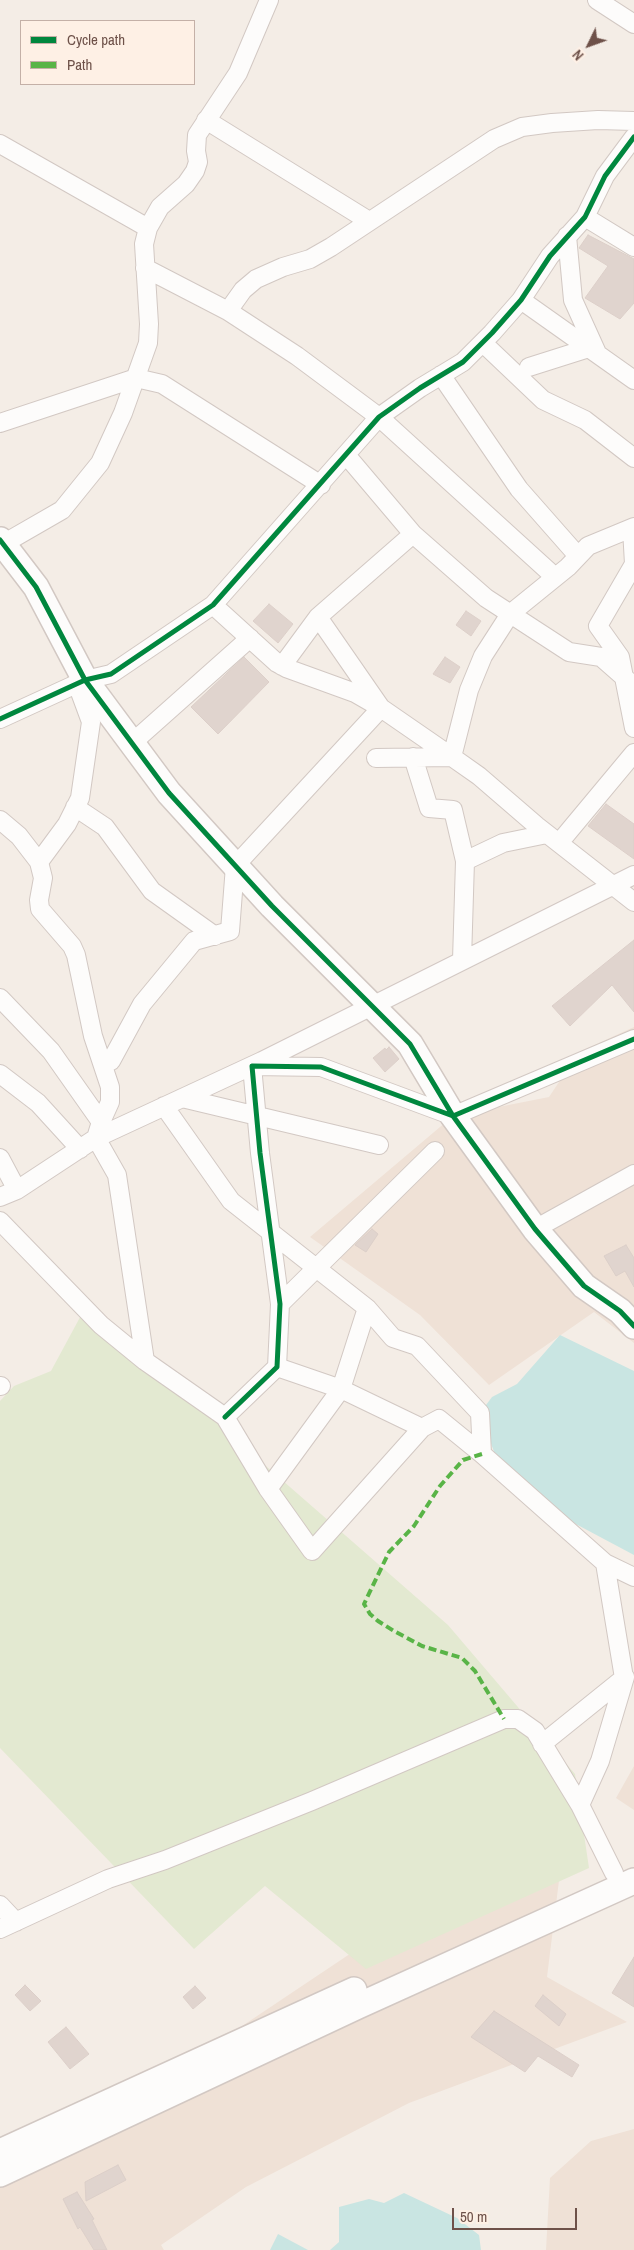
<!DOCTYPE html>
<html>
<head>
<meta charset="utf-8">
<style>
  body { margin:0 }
  #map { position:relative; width:634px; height:2250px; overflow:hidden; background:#f4ede6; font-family:"Archivo Narrow",sans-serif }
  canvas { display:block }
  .legend { position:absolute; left:20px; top:20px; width:175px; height:65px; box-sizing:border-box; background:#fef0e5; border:1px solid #c4b0a7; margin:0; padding:6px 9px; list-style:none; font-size:15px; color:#6e5149 }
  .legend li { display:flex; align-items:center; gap:10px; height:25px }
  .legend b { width:25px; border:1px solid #c4b0a7 }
  .north { position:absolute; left:564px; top:20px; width:50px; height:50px; -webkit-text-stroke:4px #fef0e5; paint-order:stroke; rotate:228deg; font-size:14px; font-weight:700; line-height:20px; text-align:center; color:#6e5149 }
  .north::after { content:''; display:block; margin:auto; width:18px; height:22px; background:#6e5149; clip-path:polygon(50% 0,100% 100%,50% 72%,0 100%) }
  .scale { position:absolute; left:452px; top:2208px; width:125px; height:22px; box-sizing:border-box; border:2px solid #6e5149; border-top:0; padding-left:6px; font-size:15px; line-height:18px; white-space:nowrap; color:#6e5149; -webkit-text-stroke:4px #fef0e5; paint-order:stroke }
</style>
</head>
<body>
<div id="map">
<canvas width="634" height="2250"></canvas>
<ul class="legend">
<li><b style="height:6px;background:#00873e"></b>Cycle path</li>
<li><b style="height:6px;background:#59b447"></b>Path</li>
</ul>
<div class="north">N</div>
<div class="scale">50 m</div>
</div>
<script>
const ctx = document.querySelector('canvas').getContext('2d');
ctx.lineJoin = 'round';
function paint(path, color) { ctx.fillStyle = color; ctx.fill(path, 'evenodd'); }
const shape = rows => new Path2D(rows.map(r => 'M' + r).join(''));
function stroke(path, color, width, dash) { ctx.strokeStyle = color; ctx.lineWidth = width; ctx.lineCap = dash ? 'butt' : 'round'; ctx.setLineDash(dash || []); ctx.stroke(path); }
paint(shape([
  [634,1027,634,1343,594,1312,489,1385,420,1315,310,1237,453,1116,549,1097,579,1052],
  [634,1766,634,1810,616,1798],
  [568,1808,547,1977,627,2022,409,2103,246,2187,161,2245,164,2250,0,2250,0,2188],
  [634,2129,634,2250,546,2250,550,2178,591,2141]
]), '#efe1d6');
paint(shape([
  [85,1308,448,1625,575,1774,589,1868,366,1969,265,1886,194,1949,0,1748,0,1401,14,1386,51,1371]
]), '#e3e9d1');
paint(shape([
  [560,1335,634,1371,634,1555,540,1505,501,1471,480,1413,492,1397,517,1384],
  [404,2193,457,2218,479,2235,481,2250,330,2250,339,2242,339,2207,369,2199,384,2203],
  [278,2234,308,2250,270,2250]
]), '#c9e5e2');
const building = shape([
  [588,235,634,259,634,303,620,319,585,298,608,266,579,248,588,235],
  [269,604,293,624,278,643,253,621,269,604],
  [466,611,481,621,471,636,456,625,466,611],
  [244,657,269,682,218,734,191,707,244,657],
  [445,657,460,667,450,683,433,674,445,657],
  [606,804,634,824,634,859,588,826,606,804],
  [634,940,634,1012,612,985,570,1026,552,1006,634,940],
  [389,1047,399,1059,385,1072,373,1058,385,1048,386,1050,389,1047],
  [372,1229,378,1234,366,1252,355,1245,372,1229],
  [626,1245,634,1258,634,1287,625,1271,616,1276,604,1256,626,1245],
  [634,1957,634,2007,612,1993,634,1957],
  [25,1985,41,2001,30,2011,15,1995,25,1985],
  [195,1986,206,1998,193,2009,183,1997,195,1986],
  [543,1995,566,2014,559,2026,535,2006,543,1995],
  [494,2011,579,2065,572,2077,538,2056,525,2072,471,2037,494,2011],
  [66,2027,89,2054,70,2069,48,2042,66,2027],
  [118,2165,126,2180,86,2201,85,2182,118,2165],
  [77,2192,94,2219,92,2220,107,2250,94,2250,80,2227,78,2229,63,2199,77,2192]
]);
paint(building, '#e0d4ce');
stroke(building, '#dccfc9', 1);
const street = shape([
  [597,0,634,24],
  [206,120,369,221],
  [0,144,148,228],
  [585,217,634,247],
  [567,236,573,300,597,353],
  [145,268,228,311,297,356,379,417,555,577],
  [521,300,634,380],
  [228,311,243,290,256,279,283,267,310,259,331,247,494,139,522,127,552,123,598,120,634,121],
  [483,343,543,400,585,420,634,458],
  [529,367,589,348],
  [441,375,519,489,578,556],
  [0,423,136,378,162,384,321,485],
  [347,456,413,534,486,598,569,652,601,657,634,686],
  [632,529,634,564,598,626,620,657,634,728],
  [3,544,62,510,100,463,123,413,148,343,149,324,144,244,148,228,160,207,186,184,195,171,198,162,196,151,197,135,238,73,269,0],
  [213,605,277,663,286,668,355,693,381,708,452,757,479,776,537,826,634,902],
  [282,666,318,617,413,534],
  [0,719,85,680,111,674,213,605,379,417,420,388,463,362,492,333,521,300,550,256,585,217,605,176,634,137],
  [132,743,250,638],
  [413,757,429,808,453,810,465,861],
  [376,758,452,757,469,690,483,656,510,614,568,567,588,546,634,527],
  [75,807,105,827,152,891,215,936],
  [0,820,19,836,39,862,43,878,39,900,40,909,72,946,76,955,93,1036,110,1087,110,1102,101,1122],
  [559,843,634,753],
  [39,862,67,824,80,798,91,722,77,684],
  [462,960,465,861,503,843,547,834],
  [0,998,51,1051,101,1122,96,1138,117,1175,145,1361,101,1325,0,1221],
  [111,1061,142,1004,194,941,230,931,235,866,381,708,318,617],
  [0,1074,38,1103,80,1149],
  [182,1098,379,1145],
  [164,1106,231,1201,367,1308,341,1389,268,1489],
  [0,1158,17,1190],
  [0,1197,17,1190,96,1138,262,1061,634,875],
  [535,1229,634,1174],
  [280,1304,435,1151],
  [145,1361,225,1417,268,1489,312,1551,422,1428,439,1419,482,1454,480,1413,417,1346,393,1338,367,1308],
  [277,1367,341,1389,422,1428],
  [0,1386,1,1386],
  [225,1417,277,1367,280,1304,260,1153,252,1066,321,1067,453,1116,634,1039],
  [482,1454,605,1563,634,1577],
  [542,1744,624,1678,605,1563],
  [580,1805,600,1761,625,1677],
  [0,1905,16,1922],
  [0,1929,108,1879,165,1860,312,1801,504,1719,518,1719,535,1731,580,1805,614,1873]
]);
const secondary = shape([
  [0,540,36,587,85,680,169,793,272,906,410,1044,453,1116,535,1229,584,1286,620,1311,634,1326],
  [0,2152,354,1990],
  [0,2174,358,2006,634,1881]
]);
stroke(street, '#d2c8c3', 20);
stroke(secondary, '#d2c8c3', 28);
stroke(street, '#fdfcfb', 18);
stroke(secondary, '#fdfcfb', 25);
stroke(shape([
  [482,1454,463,1460,440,1486,414,1526,389,1552,364,1604,370,1614,378,1621,394,1631,422,1646,462,1658,475,1671,504,1719]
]), '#59b447', 4, [8, 4]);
stroke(shape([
  [0,540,36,587,85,680,169,793,272,906,410,1044,453,1116,535,1229,584,1286,620,1311,634,1326],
  [0,719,85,680,111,674,213,605,379,417,420,388,463,362,492,333,521,300,550,256,585,217,605,176,634,137],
  [225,1417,277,1367,280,1304,260,1153,252,1066,321,1067,453,1116,634,1039]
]), '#00873e', 5);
</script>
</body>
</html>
